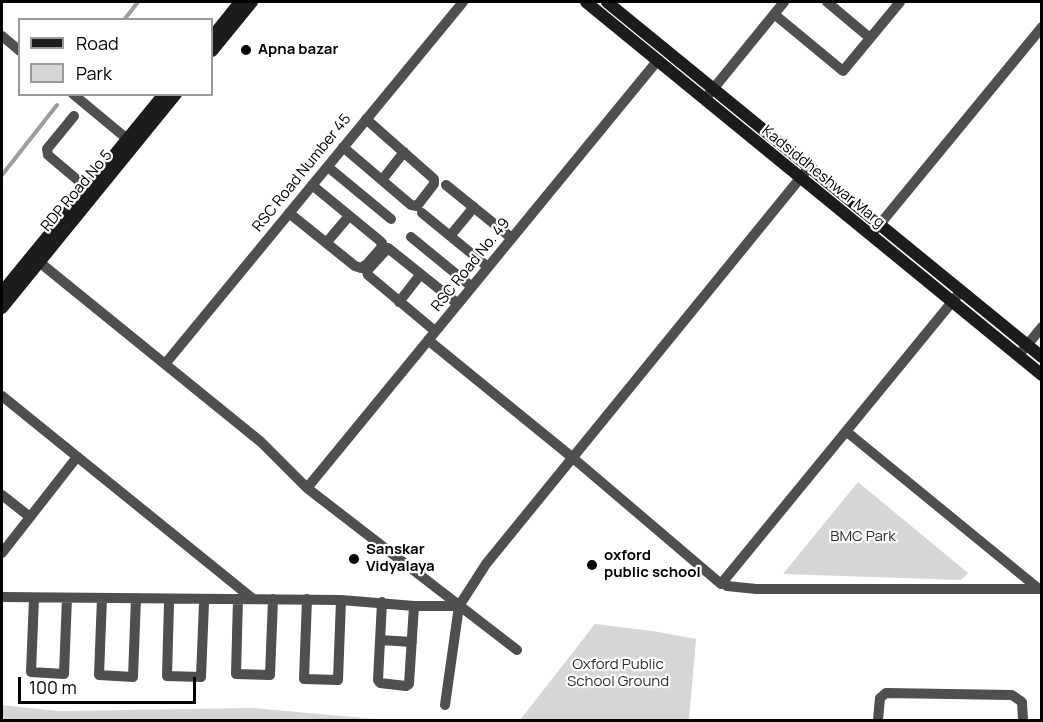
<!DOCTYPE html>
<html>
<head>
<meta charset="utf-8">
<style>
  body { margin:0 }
  #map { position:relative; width:1043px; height:722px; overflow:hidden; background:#fff; font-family:Manrope,sans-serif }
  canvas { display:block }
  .frame { position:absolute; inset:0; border:3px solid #000; pointer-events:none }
  .legend { position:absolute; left:18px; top:18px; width:195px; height:78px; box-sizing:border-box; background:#fff; border:2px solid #999; margin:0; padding:8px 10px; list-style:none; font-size:18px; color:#000 }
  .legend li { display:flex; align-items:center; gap:12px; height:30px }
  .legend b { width:30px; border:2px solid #999 }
  .scale { position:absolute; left:18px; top:677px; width:178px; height:27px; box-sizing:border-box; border:3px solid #000; border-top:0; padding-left:8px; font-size:18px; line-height:21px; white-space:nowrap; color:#000; -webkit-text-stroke:4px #fff; paint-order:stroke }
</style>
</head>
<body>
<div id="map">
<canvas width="1043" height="722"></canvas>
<div class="frame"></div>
<ul class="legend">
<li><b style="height:8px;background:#1c1c1c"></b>Road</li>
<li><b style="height:16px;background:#d6d6d6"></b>Park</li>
</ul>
<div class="scale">100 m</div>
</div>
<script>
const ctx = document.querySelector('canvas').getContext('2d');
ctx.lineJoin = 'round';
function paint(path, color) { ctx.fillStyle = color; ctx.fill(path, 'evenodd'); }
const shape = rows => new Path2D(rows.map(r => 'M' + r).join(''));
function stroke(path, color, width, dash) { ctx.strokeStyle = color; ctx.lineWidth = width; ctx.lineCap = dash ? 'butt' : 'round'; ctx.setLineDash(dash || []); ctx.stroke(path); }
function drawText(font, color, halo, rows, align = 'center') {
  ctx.font = font + ' Manrope,sans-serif'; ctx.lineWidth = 4.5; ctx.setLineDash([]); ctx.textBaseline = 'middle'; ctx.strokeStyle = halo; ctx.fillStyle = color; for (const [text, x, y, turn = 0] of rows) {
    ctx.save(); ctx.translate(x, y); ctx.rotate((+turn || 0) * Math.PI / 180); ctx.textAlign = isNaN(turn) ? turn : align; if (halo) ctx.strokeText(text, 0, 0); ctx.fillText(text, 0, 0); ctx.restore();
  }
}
paint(shape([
  [858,482,968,573,961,580,783,574],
  [595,624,653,631,696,639,689,720,520,720],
  [2,705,58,711,253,708,386,720,2,720]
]), '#d6d6d6');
stroke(shape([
  [124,20,138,2],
  [2,175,57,105]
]), '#9d9d9d', 4);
stroke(shape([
  [827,2,870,38],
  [774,14,843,71,900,2],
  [2,36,20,51],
  [73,94,132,143],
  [705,99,784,2],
  [74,116,47,149,48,155,87,188],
  [343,147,411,205,417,206,434,184,434,179,366,119],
  [328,167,391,219],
  [382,180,404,152],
  [446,185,508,235],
  [289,213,355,266,361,268,367,264,381,248,382,243,379,240,312,185],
  [422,213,488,267],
  [871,235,1042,27],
  [450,236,474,207],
  [411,237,472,287],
  [326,243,349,216],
  [33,257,261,442,307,488,517,650],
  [399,302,420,275],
  [435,331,368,275,367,271,388,248,458,304],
  [428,340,573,458,721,584,961,291],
  [1018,356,1042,327],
  [165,364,463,2],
  [2,396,253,599],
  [847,432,1039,589],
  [307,488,658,60],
  [2,495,30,517],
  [2,553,77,457],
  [727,586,756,589,1042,589],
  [2,597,341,600,414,606,459,606],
  [34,598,31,672,64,674,67,598],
  [102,598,99,675,133,677,136,598],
  [238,599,236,674,270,675,273,599],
  [307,599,304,679,338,680,341,600],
  [382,602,378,680,380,683,406,686,409,684,414,606],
  [169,603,167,676,201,677,204,603],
  [380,640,412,642],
  [445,705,459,606,486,564,806,171],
  [878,720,880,698,886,693,1012,695,1022,702,1023,720]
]), '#4f4f4f', 10);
stroke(shape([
  [586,2,1042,375],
  [607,2,1042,357],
  [212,37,240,2],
  [212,51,252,2],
  [2,292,164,94],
  [2,308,176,94]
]), '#1c1c1c', 12);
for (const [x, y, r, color] of [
  [246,50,6,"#000"],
  [354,559,6,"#000"],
  [592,565,6,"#000"]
]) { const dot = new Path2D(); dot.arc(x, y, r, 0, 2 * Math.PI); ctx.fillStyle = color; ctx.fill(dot); stroke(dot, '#fff', 2); }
drawText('bold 15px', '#000', '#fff', [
  ["Apna bazar",258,50],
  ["Sanskar",366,550],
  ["Vidyalaya",366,567],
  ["oxford",604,556],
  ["public school",604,573]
], 'left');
drawText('15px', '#000', '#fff', [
  ["RSC Road Number 45",302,173,-51],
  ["Kadsiddheshwar Marg",823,177,39],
  ["RDP Road No 5",77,191,-50],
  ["RSC Road No. 49",471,265,-51]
]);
drawText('15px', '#2d2d2d', '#fff', [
  ["BMC Park",863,537],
  ["Oxford Public",618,665],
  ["School Ground",618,682]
]);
</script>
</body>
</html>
